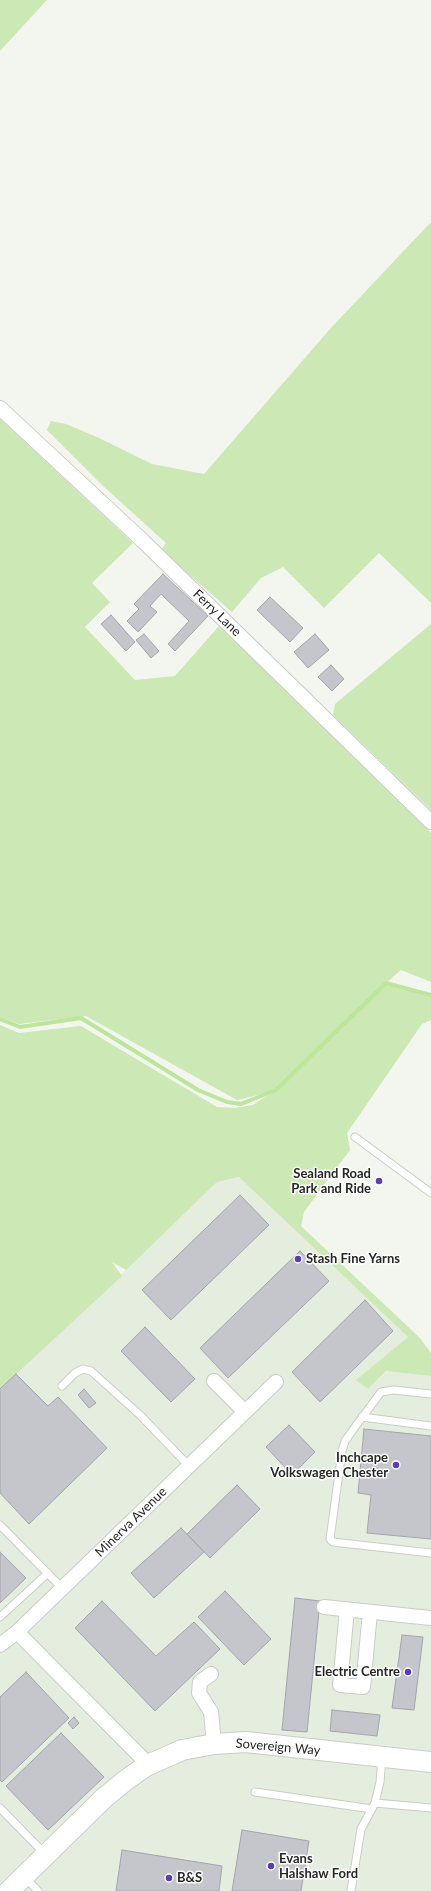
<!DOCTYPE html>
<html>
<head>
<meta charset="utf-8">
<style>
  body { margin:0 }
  canvas { display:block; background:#f2f6ef }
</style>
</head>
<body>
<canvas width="431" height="1891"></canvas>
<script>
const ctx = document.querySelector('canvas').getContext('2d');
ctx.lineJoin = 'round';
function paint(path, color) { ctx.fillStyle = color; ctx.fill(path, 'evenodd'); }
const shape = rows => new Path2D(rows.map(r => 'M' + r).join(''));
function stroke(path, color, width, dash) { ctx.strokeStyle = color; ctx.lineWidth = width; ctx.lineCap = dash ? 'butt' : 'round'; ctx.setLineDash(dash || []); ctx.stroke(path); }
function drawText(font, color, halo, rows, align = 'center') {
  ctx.font = font + ' Lato,sans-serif'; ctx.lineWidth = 3; ctx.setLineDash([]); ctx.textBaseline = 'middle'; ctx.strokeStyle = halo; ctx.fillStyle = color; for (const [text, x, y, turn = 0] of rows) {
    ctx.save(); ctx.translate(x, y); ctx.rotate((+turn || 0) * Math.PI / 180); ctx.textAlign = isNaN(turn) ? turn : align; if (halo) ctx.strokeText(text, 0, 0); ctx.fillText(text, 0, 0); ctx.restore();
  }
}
paint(shape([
  [239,1177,408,1337,357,1380,368,1389,387,1371,431,1376,431,1891,0,1891,0,1381,107,1288,217,1182]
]), '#e5eddf');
paint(shape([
  [0,0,47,0,0,51],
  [431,222,431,603,379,553,324,608,283,567,261,578,232,612,161,550,166,543,102,485,47,430,51,421,66,424,97,437,152,464,204,474,330,329],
  [0,419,133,543,92,583,110,602,85,627,135,680,175,676,219,626,431,833,431,982,401,970,386,983,431,995,431,1020,422,1024,347,1133,350,1150,304,1212,301,1226,420,1338,431,1353,431,1376,386,1371,368,1389,356,1380,408,1337,239,1177,217,1182,126,1270,112,1262,122,1276,0,1389,0,1025,19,1033,81,1026,217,1107,235,1108,253,1105,274,1091,237,1100,86,1016,19,1024,0,1017],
  [431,624,431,810,333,715,335,704]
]), '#cbe8b5');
stroke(shape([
  [0,1019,20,1027,81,1018,198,1090,227,1102,241,1104,276,1090,386,983,431,995]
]), '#bde69b', 4);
const building = shape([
  [163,574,208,616,175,651,168,644,189,621,161,594,150,606,157,612,138,632,127,621,139,609,134,604,163,574],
  [270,597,303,628,290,642,257,610,270,597],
  [111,615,135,642,126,651,101,624,111,615],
  [144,634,159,651,151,658,136,640,144,634],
  [315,634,329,650,308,668,294,652,315,634],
  [331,665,344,679,332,691,318,677,331,665],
  [240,1195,269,1225,171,1320,142,1290,240,1195],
  [300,1251,329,1281,228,1378,200,1348,300,1251],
  [365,1300,393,1331,320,1402,292,1372,365,1300],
  [145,1327,195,1379,171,1402,121,1351,145,1327],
  [16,1374,48,1406,58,1397,107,1448,29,1524,0,1493,0,1389,16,1374],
  [84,1389,96,1403,89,1408,78,1395,84,1389],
  [289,1425,315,1452,292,1475,266,1447,289,1425],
  [364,1429,431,1436,431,1539,367,1533,371,1495,358,1493,364,1429],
  [237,1485,260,1509,210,1558,187,1534,237,1485],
  [181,1528,204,1552,154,1598,131,1573,181,1528],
  [0,1552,26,1578,0,1603,0,1552],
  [225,1591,271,1639,244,1665,198,1617,225,1591],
  [295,1598,320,1601,307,1732,282,1730,295,1598],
  [102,1601,156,1656,194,1622,220,1649,155,1711,75,1628,102,1601],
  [402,1635,423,1637,414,1710,392,1708,402,1635],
  [26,1672,69,1718,2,1782,0,1780,0,1697,26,1672],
  [332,1710,380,1715,377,1736,330,1731,332,1710],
  [74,1717,79,1723,73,1729,68,1723,74,1717],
  [61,1733,104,1777,48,1830,6,1786,61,1733],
  [242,1830,309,1841,301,1891,232,1891,242,1830],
  [122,1850,222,1866,219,1891,116,1891,122,1850]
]);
paint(building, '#c5c5cc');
stroke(building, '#a5a5ac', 1);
const lane = shape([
  [355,1137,431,1193],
  [62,1386,75,1373,83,1369,91,1371,140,1415,189,1466],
  [431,1394,394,1390,381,1392,355,1427,345,1441,342,1451,330,1539,333,1542,431,1553],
  [362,1417,431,1426],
  [0,1525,62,1588],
  [0,1617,48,1573],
  [255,1792,372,1809],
  [375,1803,431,1808],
  [0,1808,45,1854],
  [26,1878,38,1891],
  [351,1891,361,1829,375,1803,380,1782,382,1757]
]);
const street = shape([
  [0,408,143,541,431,822],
  [214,1381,245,1412],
  [324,1607,431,1618],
  [347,1609,340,1685,363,1687,370,1612],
  [0,1645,17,1632],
  [211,1674,200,1682,199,1693,211,1712,214,1744],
  [146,1766,143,1759,17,1632,276,1382]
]);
const secondary = shape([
  [9,1891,104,1798,126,1780,146,1766,182,1750,214,1744,246,1742,431,1762]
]);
stroke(lane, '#cacec7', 9);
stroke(street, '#cacec7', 16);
stroke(secondary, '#cacec7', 22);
stroke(lane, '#fff', 7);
stroke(street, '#fff', 14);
stroke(secondary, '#fff', 20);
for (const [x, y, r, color] of [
  [379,1181,4,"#5a3db5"],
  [298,1259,4,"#5a3db5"],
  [396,1465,4,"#5a3db5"],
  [408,1672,4,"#5a3db5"],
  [271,1866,4,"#5a3db5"],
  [169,1878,4,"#5a3db5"]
]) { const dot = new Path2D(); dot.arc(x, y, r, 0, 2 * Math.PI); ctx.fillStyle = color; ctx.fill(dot); stroke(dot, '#fff', 1.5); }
drawText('13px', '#272826', '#fff', [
  ["Ferry Lane",217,613,44],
  ["Minerva Avenue",131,1522,-44],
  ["Sovereign Way",278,1747,5]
]);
drawText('bold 13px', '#272826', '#fff', [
  ["Sealand Road",371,1174],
  ["Park and Ride",371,1189],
  ["Stash Fine Yarns",306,1259,"left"],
  ["Inchcape",388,1458],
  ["Volkswagen Chester",388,1473],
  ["Electric Centre",400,1672],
  ["Evans",279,1859,"left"],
  ["Halshaw Ford",279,1874,"left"],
  ["B&S",177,1878,"left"]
], 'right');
</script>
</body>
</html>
